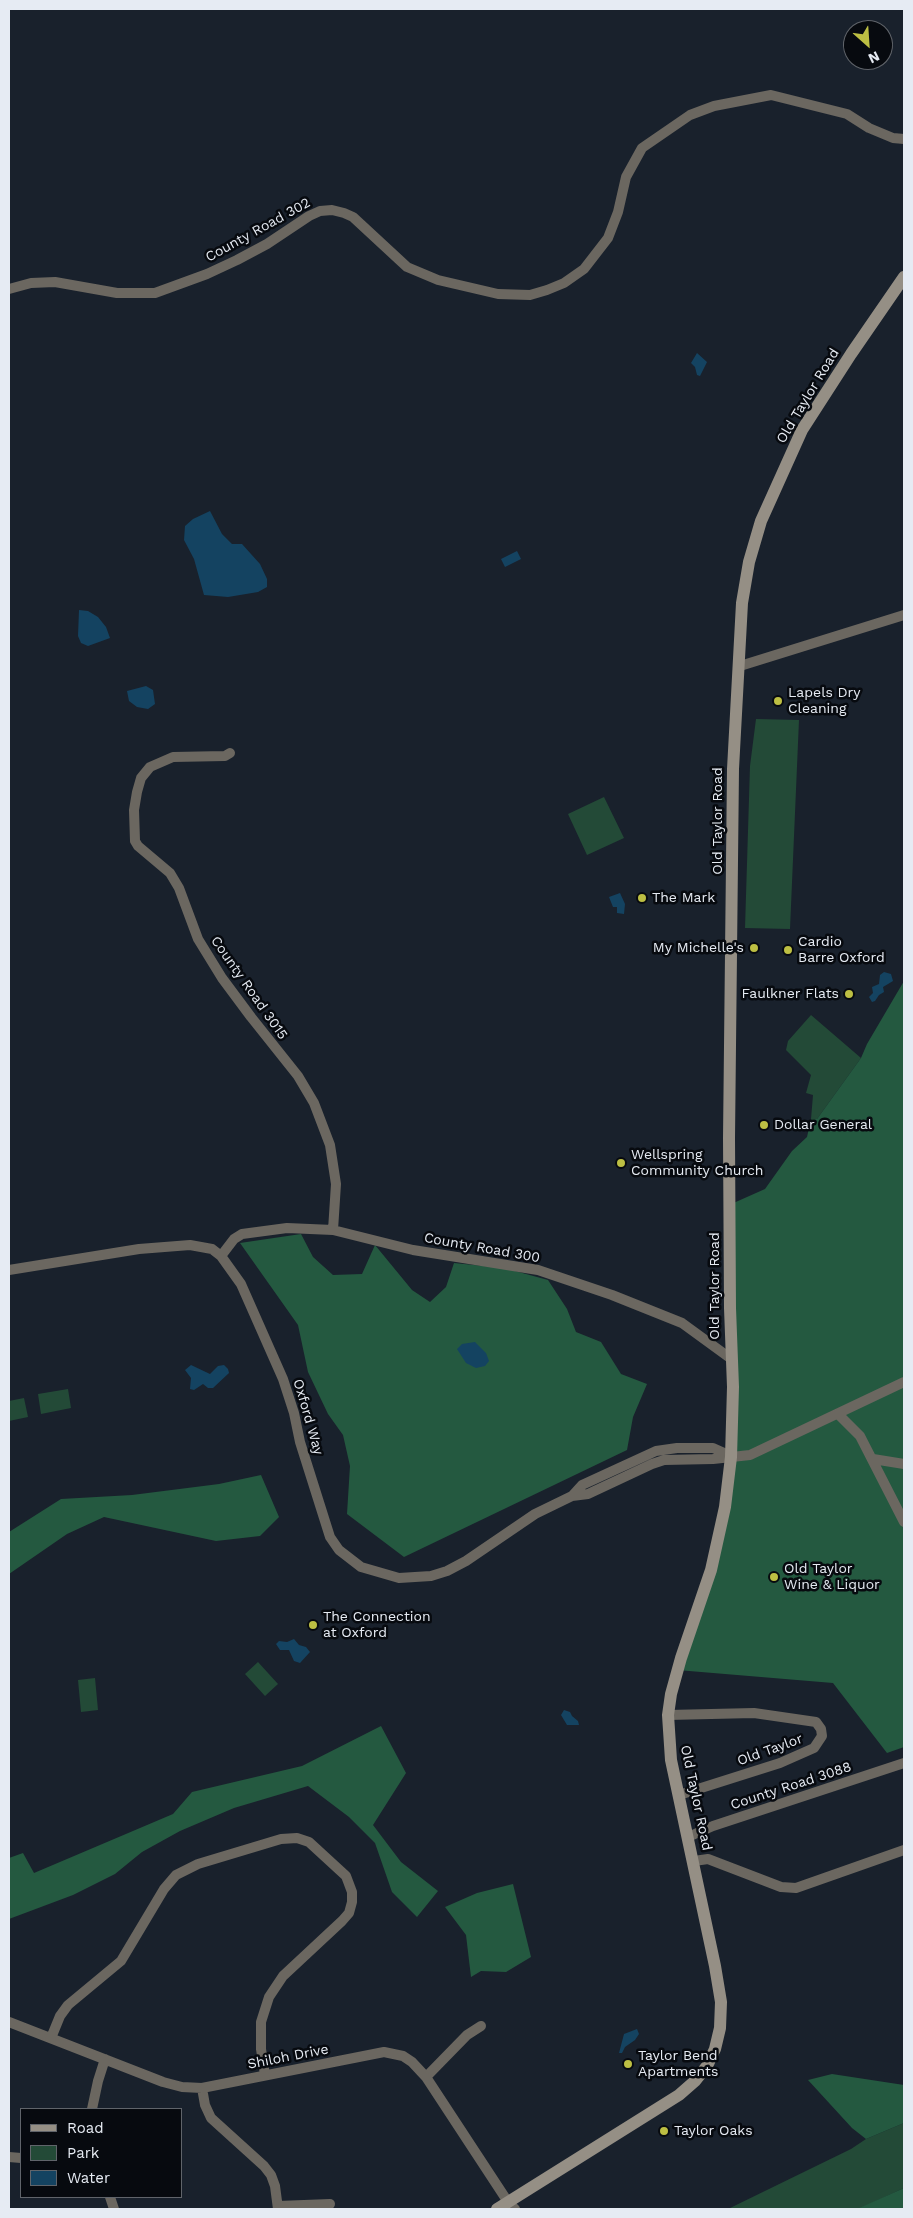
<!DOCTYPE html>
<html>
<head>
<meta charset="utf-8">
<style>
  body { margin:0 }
  #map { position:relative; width:913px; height:2218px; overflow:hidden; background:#19212c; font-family:"Work Sans",sans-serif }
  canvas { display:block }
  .frame { position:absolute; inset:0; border:10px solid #e6ebf3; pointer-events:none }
  .legend { position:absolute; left:20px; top:2108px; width:162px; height:90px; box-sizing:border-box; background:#070a0f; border:1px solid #60646a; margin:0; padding:6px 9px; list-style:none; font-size:15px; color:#e6ebf3 }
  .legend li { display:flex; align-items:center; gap:10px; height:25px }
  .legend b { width:25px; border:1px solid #60646a }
  .north { position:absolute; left:843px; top:20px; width:50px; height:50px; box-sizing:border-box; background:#070a0f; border:1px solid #60646a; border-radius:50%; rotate:154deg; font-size:14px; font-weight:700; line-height:20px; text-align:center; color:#e6ebf3 }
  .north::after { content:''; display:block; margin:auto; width:18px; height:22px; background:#bdbf43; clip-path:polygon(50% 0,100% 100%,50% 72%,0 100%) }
</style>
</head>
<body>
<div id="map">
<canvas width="913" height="2218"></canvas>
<div class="frame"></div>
<ul class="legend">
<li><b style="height:6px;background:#958f85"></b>Road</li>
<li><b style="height:14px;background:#234a37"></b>Park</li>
<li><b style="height:14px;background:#144361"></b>Water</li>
</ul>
<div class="north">N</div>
</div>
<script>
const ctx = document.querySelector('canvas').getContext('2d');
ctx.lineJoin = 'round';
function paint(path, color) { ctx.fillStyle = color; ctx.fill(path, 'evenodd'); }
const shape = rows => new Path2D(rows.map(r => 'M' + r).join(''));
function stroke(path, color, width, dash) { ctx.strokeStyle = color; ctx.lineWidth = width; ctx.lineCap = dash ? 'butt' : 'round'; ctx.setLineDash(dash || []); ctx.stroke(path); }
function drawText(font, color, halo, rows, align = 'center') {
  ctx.font = font + ' "Work Sans",sans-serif'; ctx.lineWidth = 5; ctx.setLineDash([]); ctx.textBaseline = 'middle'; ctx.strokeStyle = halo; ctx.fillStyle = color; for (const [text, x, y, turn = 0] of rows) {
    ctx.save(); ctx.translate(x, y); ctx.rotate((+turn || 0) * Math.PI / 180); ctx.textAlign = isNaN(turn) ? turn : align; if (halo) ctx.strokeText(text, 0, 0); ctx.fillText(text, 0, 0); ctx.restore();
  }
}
paint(shape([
  [756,719,799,720,790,929,745,928,750,766],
  [604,797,624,838,587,855,568,814],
  [811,1015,861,1058,817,1119,811,1119,813,1095,806,1093,811,1075,786,1050,788,1041],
  [68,1389,71,1408,41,1414,38,1394],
  [24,1398,28,1417,9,1421,9,1401],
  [258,1662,278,1684,265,1696,245,1674],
  [95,1678,98,1710,81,1712,78,1680],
  [904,2123,904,2188,859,2209,728,2209,851,2149,866,2139]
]), '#234a37');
paint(shape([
  [904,981,904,1747,887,1753,833,1683,677,1670,696,1615,731,1457,729,1205,765,1189,792,1151,807,1137,811,1119,817,1119,861,1058,867,1044],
  [301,1234,313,1257,333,1275,362,1274,375,1245,412,1290,430,1302,446,1287,454,1263,504,1268,548,1280,567,1309,576,1332,601,1342,621,1374,647,1384,633,1417,627,1450,404,1557,347,1514,350,1466,343,1435,328,1414,308,1372,298,1325,240,1243],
  [261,1475,279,1517,260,1536,216,1541,104,1517,67,1534,9,1574,9,1532,61,1499,132,1495,219,1484],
  [381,1726,406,1773,373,1825,401,1862,438,1891,417,1917,392,1892,375,1843,349,1817,308,1786,234,1808,180,1831,142,1852,115,1874,73,1895,9,1919,9,1858,23,1853,34,1873,173,1814,192,1792,302,1766],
  [513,1884,531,1957,506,1972,481,1971,471,1977,466,1935,445,1907,477,1893],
  [832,2074,904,2085,904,2123,866,2139,852,2128,808,2080],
  [904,2188,904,2209,857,2209]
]), '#245940');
paint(shape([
  [697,353,707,362,700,376,697,375,695,367,691,363],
  [210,511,222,534,232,544,242,544,260,564,267,579,267,587,258,592,228,597,204,595,194,559,184,540,185,526,193,519],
  [517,551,521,559,505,567,501,559],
  [79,610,88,611,98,617,106,627,110,638,88,646,81,643,78,636],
  [146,686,153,690,155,704,148,709,137,707,129,701,127,691],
  [620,893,625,904,624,914,617,913,617,907,613,907,609,897],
  [884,972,891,974,893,981,883,987,884,992,879,995,875,1001,872,1002,869,997,873,993,872,987,879,984,880,975],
  [475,1342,486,1353,489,1361,485,1366,476,1368,466,1363,457,1349,462,1344],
  [191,1365,210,1374,218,1366,224,1365,228,1369,229,1373,213,1388,208,1388,203,1384,194,1390,190,1389,191,1378,185,1370],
  [294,1639,299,1645,306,1647,310,1652,300,1663,294,1661,289,1650,280,1650,276,1644,279,1641,287,1642],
  [564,1710,570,1712,572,1716,578,1721,579,1725,567,1725,561,1715],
  [637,2029,639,2034,635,2040,625,2047,622,2053,619,2053,624,2034]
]), '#144361');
stroke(shape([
  [9,289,31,283,55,282,117,293,155,293,207,274,237,260,267,244,309,216,320,211,332,210,344,213,353,217,407,267,438,280,498,294,530,295,547,290,564,283,584,269,608,238,618,212,626,177,642,148,690,115,714,106,771,95,847,114,869,128,893,138,904,139],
  [740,666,904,615],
  [230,753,225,756,173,757,150,767,141,778,137,792,134,810,135,841,138,846,170,873,179,888,198,939,222,978,251,1017,298,1076,314,1103,330,1145,336,1184,333,1230],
  [221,1256,234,1239,242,1234,287,1228,333,1230,413,1250,538,1270,612,1295,682,1323,730,1358],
  [9,1270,139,1249,190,1245,212,1249,221,1256,241,1284,283,1379,294,1413,300,1442,330,1537,339,1550,361,1567,399,1578,431,1576,447,1571,466,1561,535,1514,572,1496,588,1494,652,1464,664,1460,713,1459,750,1455,904,1382],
  [838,1414,860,1436,904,1522],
  [873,1459,904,1464],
  [572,1496,582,1485,656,1451,677,1448,713,1448,731,1456],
  [668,1715,754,1713,816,1722,821,1729,822,1736,814,1748,780,1763,679,1795],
  [688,1837,713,1826,904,1763],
  [694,1861,708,1859,781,1887,796,1888,904,1850],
  [9,2022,163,2082,182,2087,202,2088,384,2052,403,2056,412,2062,426,2077,508,2202,515,2209],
  [51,2038,60,2016,68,2005,121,1961,164,1889,176,1875,198,1864,281,1839,297,1838,309,1842,346,1876,352,1892,352,1902,349,1913,342,1921,283,1976,269,1997,261,2022,261,2049,265,2075],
  [426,2077,467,2035,481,2026],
  [202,2088,205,2105,211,2118,264,2166,271,2175,275,2186,278,2209],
  [92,2109,98,2081,105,2059],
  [9,2157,21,2158],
  [110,2197,114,2209],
  [278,2206,330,2204]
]), '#6b6760', 10);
stroke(shape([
  [497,2209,679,2095,695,2081,707,2066,715,2049,720,2028,721,2002,715,1966,671,1760,668,1715,671,1694,681,1658,711,1570,725,1507,731,1457,733,1387,730,1308,729,1138,733,769,742,603,749,562,761,521,802,430,851,354,904,277]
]), '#958f85', 12);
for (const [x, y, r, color] of [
  [778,701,5,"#bdbf43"],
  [642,898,5,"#bdbf43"],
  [754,948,5,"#bdbf43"],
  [788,950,5,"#bdbf43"],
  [849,994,5,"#bdbf43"],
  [764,1125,5,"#bdbf43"],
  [621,1163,5,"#bdbf43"],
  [774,1577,5,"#bdbf43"],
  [313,1625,5,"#bdbf43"],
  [628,2064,5,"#bdbf43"],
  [664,2131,5,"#bdbf43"]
]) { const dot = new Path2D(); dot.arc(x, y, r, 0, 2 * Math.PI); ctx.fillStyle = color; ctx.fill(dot); stroke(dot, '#070a0f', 2); }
drawText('14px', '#e6ebf3', '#070a0f', [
  ["County Road 302",258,230,-29],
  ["Old Taylor Road",808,396,-59],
  ["Old Taylor Road",718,821,-90],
  ["County Road 3015",249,988,55],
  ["County Road 300",482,1248,10],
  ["Old Taylor Road",715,1286,-90],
  ["Oxford Way",308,1417,74],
  ["Old Taylor",770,1750,-20],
  ["County Road 3088",791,1786,-18],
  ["Old Taylor Road",696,1798,78],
  ["Shiloh Drive",288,2057,-11]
]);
drawText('14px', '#e6ebf3', '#070a0f', [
  ["Lapels Dry",788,693],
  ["Cleaning",788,709],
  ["The Mark",652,898],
  ["Cardio",798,942],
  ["Barre Oxford",798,958],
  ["My Michelle's",744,948,"right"],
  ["Faulkner Flats",839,994,"right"],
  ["Dollar General",774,1125],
  ["Wellspring",631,1155],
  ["Community Church",631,1171],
  ["Old Taylor",784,1569],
  ["Wine & Liquor",784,1585],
  ["The Connection",323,1617],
  ["at Oxford",323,1633],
  ["Taylor Bend",638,2056],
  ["Apartments",638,2072],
  ["Taylor Oaks",674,2131]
], 'left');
</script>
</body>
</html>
